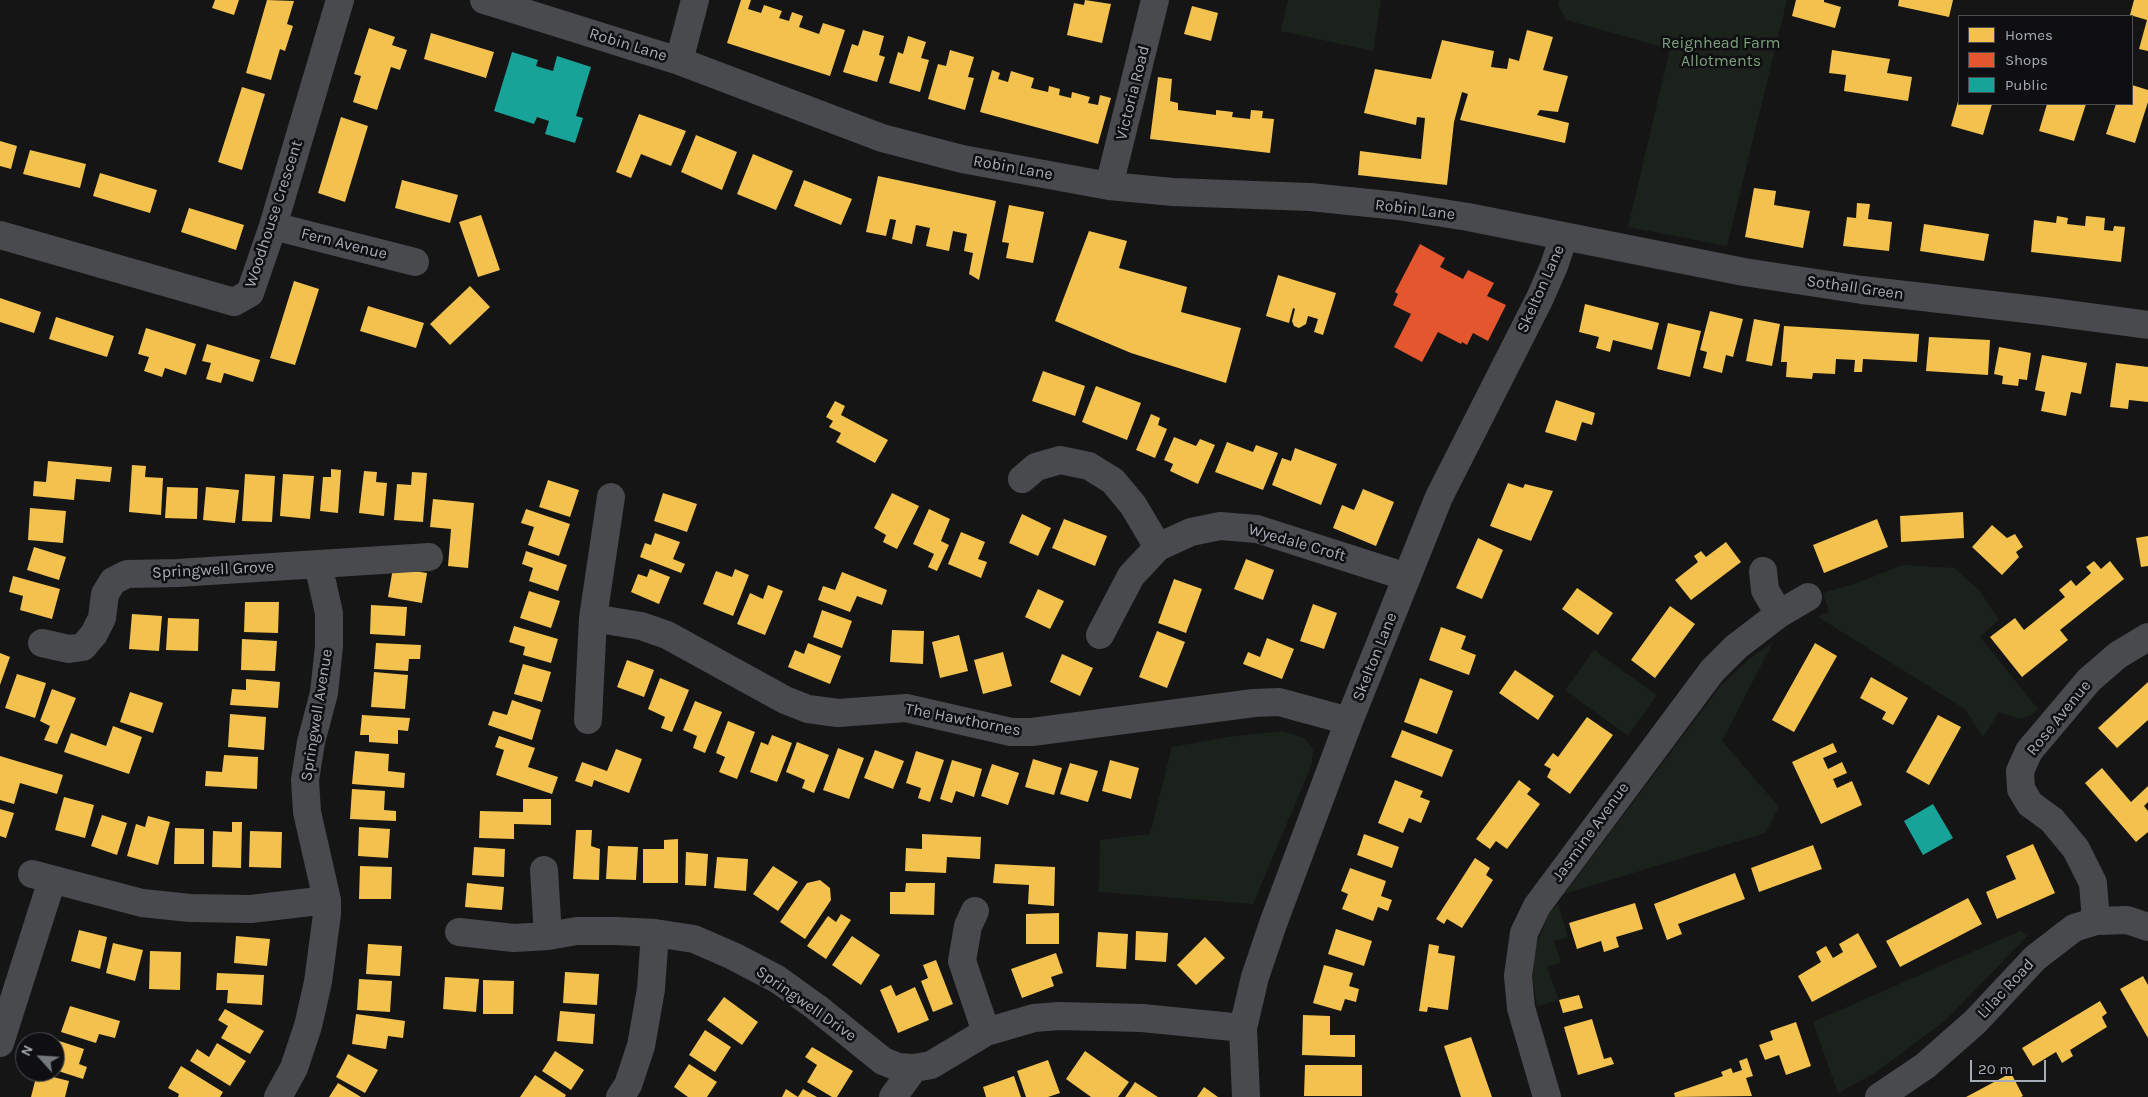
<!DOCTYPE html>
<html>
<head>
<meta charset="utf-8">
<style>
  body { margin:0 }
  #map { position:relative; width:2148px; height:1097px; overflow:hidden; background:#151515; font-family:Karla,sans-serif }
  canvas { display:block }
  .legend { position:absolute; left:1958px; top:15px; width:175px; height:90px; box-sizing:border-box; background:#0f0f11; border:1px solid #4b4e53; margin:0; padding:6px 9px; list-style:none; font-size:15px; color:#a6acb6 }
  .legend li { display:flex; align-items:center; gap:10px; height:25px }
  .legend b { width:25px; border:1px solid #4b4e53 }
  .north { position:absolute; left:15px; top:1032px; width:50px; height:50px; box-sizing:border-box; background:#0f0f11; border:1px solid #4b4e53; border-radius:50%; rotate:296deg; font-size:14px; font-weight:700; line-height:20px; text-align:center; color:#a6acb6 }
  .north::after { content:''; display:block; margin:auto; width:18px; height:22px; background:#73777e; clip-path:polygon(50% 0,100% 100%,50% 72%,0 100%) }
  .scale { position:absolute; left:1970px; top:1060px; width:76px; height:22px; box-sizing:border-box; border:2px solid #a6acb6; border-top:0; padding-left:6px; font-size:15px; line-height:18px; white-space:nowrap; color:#a6acb6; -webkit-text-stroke:4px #0f0f11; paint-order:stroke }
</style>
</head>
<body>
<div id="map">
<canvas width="2148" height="1097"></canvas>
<ul class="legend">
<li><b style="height:14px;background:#f2c14e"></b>Homes</li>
<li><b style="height:14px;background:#e4572e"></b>Shops</li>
<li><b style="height:14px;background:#17a398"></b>Public</li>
</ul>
<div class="north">N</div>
<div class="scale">20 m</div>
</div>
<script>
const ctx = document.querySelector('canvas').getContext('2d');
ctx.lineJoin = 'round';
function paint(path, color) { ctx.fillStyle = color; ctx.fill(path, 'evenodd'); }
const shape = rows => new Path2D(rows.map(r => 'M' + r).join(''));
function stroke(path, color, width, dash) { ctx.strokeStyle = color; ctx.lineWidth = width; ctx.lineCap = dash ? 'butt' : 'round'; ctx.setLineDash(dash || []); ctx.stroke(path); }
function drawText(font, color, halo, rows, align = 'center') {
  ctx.font = font + ' Karla,sans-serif'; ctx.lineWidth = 5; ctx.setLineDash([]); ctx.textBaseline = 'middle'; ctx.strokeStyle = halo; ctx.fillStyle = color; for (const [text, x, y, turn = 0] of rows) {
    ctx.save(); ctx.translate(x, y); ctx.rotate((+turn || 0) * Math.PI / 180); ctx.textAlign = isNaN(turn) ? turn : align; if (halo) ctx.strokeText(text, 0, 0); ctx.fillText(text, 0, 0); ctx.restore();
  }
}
paint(shape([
  [1288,0,1381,0,1373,51,1281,31],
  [1560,0,1787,0,1727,246,1628,227,1670,49,1566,20,1558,5],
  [1903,565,1954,568,1979,590,1999,620,1980,637,2038,709,2031,715,2019,719,1999,712,1983,737,1965,709,1818,617,1829,611,1823,593,1857,583],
  [1773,642,1722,741,1779,807,1765,833,1564,894,1722,684,1749,659],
  [1594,650,1657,695,1628,736,1565,690],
  [1283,731,1304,738,1313,749,1312,764,1253,904,1099,892,1100,840,1150,834,1172,747,1227,737],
  [1558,904,1568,937,1554,941,1561,962,1547,967,1559,1000,1537,1006,1533,981,1534,951,1549,913],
  [2020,931,2027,936,1946,1020,1875,1073,1838,1093,1813,1022]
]), '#1b221c');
paint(shape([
  [215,0,239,0,234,15,212,8],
  [267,0,294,1,287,24,293,26,285,51,280,49,271,80,246,73],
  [741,0,751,0,748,9,761,13,764,5,782,11,779,18,789,21,792,12,803,16,799,27,819,34,823,23,845,30,830,76,727,43],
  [1085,0,1111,4,1102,43,1067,35,1074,3,1084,5],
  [1796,0,1824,0,1824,2,1841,7,1835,28,1792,16],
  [1899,0,1953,0,1949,17,1898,6],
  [2134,0,2148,0,2148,51,2139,49,2147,20,2130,15],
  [1192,6,1218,13,1211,41,1184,34],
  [369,28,395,37,392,45,407,50,400,70,391,67,377,110,353,102,361,76,354,74],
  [863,30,884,36,879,55,885,57,877,82,843,72,852,44,858,46],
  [1527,30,1553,37,1543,70,1568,76,1558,112,1540,110,1537,115,1569,123,1565,143,1460,120,1468,94,1462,92,1454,122,1447,185,1358,175,1360,151,1421,159,1425,118,1417,117,1416,125,1364,113,1375,69,1431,79,1442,40,1494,51,1491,67,1507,69,1509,58,1519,61],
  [431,33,494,52,486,78,424,59],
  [908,36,926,42,921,58,929,60,920,92,889,83,898,52,903,54],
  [950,50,974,57,968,77,974,78,965,110,928,99,938,64,946,66],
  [1832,50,1890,59,1887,73,1912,77,1908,101,1844,91,1846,75,1829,73],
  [992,70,1000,73,998,79,1008,82,1011,71,1034,78,1031,88,1048,92,1049,86,1060,89,1059,95,1071,98,1072,92,1090,97,1088,103,1098,105,1100,95,1111,98,1098,144,980,112],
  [1158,77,1172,79,1170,101,1178,103,1178,110,1216,115,1216,110,1233,112,1232,117,1250,119,1251,110,1263,111,1262,118,1274,119,1270,153,1150,139],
  [2132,85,2148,90,2148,102,2135,143,2106,134,2116,104,2132,104],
  [242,87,265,94,242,170,218,162],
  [1959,98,1959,104,1992,104,1983,135,1951,126],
  [2047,104,2086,104,2074,141,2039,131],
  [639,114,686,131,671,166,641,154,631,178,616,172],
  [341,117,368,126,345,202,318,193],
  [696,135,737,152,722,190,681,172],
  [0,141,17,146,11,169,0,166],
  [30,150,86,164,80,188,23,174],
  [753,154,793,171,776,210,737,194],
  [100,173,157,190,150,213,93,196],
  [878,176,996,201,979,280,969,274,973,253,964,251,967,234,953,231,949,251,926,246,930,228,916,225,912,244,892,239,896,220,890,219,886,236,866,232],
  [402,180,458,195,450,223,395,208],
  [804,180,852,199,841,225,794,206],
  [1754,188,1776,191,1774,205,1810,211,1803,248,1745,237],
  [1857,203,1870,204,1868,219,1892,222,1889,251,1843,246,1847,217,1856,218],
  [1009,205,1044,212,1033,263,1006,258,1009,243,1002,242],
  [189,208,244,225,236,250,181,232],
  [481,215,500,270,478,277,459,222],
  [2057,216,2068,218,2067,224,2085,226,2086,216,2105,218,2104,230,2113,231,2114,226,2125,227,2121,262,2031,252,2034,220,2056,223],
  [1924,224,1989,234,1984,261,1920,251],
  [1089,231,1127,241,1119,268,1187,287,1181,312,1241,328,1226,383,1131,353,1055,321],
  [1278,275,1336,293,1323,335,1314,332,1318,319,1308,316,1306,324,1299,328,1294,326,1292,321,1295,309,1293,308,1289,323,1266,316],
  [294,281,319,289,295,365,270,358],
  [470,286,490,307,450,345,430,324],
  [0,298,41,312,34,333,0,322],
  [1585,304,1659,323,1652,350,1613,340,1610,352,1596,348,1599,337,1579,332],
  [368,306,424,323,416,348,360,331],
  [1710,311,1743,319,1733,357,1726,355,1722,373,1703,368,1707,352,1700,350],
  [56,317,114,336,107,357,49,339],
  [1754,319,1780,324,1772,366,1746,361],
  [1668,323,1701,331,1690,377,1657,369],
  [1784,326,1919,334,1917,362,1863,359,1862,372,1854,372,1855,360,1836,359,1835,374,1813,373,1812,379,1786,377,1787,362,1781,362],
  [146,328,196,344,186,375,165,368,162,377,144,371,149,357,138,354],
  [1929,337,1990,340,1988,375,1926,371],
  [207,344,260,360,253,382,224,373,221,383,206,379,211,363,202,361],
  [1999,347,2031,353,2027,380,2019,379,2018,386,2002,384,2003,376,1994,374],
  [2042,355,2087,363,2081,394,2071,392,2066,416,2041,411,2045,392,2035,390],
  [2116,363,2148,367,2148,402,2129,400,2128,409,2110,407],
  [1043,371,1085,386,1075,416,1032,401],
  [1096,386,1141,403,1127,440,1082,422],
  [1556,400,1595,413,1592,425,1582,422,1576,441,1545,432],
  [835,401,845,406,841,415,888,440,875,463,836,442,841,433,829,427,833,421,826,417],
  [1151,414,1160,418,1158,425,1167,429,1155,458,1136,450],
  [1174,437,1196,446,1200,439,1215,445,1198,484,1170,471,1173,464,1164,460],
  [1227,442,1253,452,1256,445,1278,453,1263,490,1215,472],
  [1295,448,1337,464,1321,505,1272,485,1282,458,1291,461],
  [48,461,112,467,110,482,76,479,74,500,33,496,34,481,46,482],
  [132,465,146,466,145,477,163,478,161,515,129,512],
  [331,469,341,470,338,513,320,511,323,477,331,477],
  [364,471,377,472,376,482,387,483,384,516,359,513],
  [412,472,427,473,423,522,394,520,397,484,411,485],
  [245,474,275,476,272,522,242,521],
  [283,474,314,476,310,519,280,516],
  [548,480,579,490,570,517,539,507],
  [1508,483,1523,488,1525,484,1553,491,1531,541,1490,526],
  [167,487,198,488,197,519,165,518],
  [206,487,239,490,235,523,203,520],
  [1363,489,1394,502,1376,546,1333,528,1342,505,1354,510],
  [663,493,697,504,687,532,654,521],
  [892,493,919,506,897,549,883,542,886,535,874,528],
  [433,499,474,503,468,568,448,566,451,529,430,527],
  [30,508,66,511,63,543,28,540],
  [526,509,570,524,559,556,528,545,534,527,521,523],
  [929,509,950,519,941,541,949,545,937,571,928,567,934,554,913,544],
  [1963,512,1964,538,1901,542,1900,516],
  [1022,514,1051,528,1038,556,1009,543],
  [1064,519,1107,536,1095,566,1052,548],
  [1877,519,1888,547,1824,573,1813,545],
  [1992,525,2007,538,2015,534,2023,547,2016,552,2019,557,2002,575,1972,547],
  [961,532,985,542,978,559,987,562,981,578,948,564],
  [655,533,680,542,673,559,685,564,681,573,640,557,645,543,651,545],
  [2148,536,2148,566,2141,567,2136,538],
  [1478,538,1503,550,1482,599,1456,588],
  [1726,542,1741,562,1691,600,1675,580,1698,562,1694,556,1701,551,1706,557],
  [34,547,66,557,59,580,27,570],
  [526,551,567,565,558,591,529,581,533,568,522,564],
  [1246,559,1274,570,1263,600,1234,589],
  [2094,561,2101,569,2110,561,2124,579,2060,630,2068,640,2022,677,1990,637,2015,618,2024,630,2065,597,2059,590,2071,580,2076,586,2091,573,2086,567],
  [393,568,427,573,422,603,388,597],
  [650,569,670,577,659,604,631,592,638,574,647,577],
  [735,569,749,575,733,616,703,604,716,571,732,577],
  [842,572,887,590,882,605,857,596,850,612,818,600,823,586,835,590],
  [13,576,60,589,52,619,20,610,23,596,9,592],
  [1174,579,1202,589,1186,633,1158,623],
  [768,585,783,591,765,635,737,624,750,593,763,599],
  [1577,588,1613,613,1598,635,1562,609],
  [1038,589,1064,601,1050,629,1025,617],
  [529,591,560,601,551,628,520,618],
  [245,602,279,602,278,633,244,632],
  [1313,604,1337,613,1324,649,1300,641],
  [371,605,407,607,405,636,370,634],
  [1670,606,1695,624,1655,678,1631,660],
  [822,610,852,621,842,648,813,637],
  [132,614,162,616,159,651,129,649],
  [168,618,199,619,198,651,166,650],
  [514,626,558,639,551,663,523,655,525,647,509,642],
  [1441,627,1466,636,1461,649,1476,655,1469,675,1429,660],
  [892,630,924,631,923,664,890,662],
  [1157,631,1185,642,1167,688,1139,677],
  [959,635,968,671,940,678,932,642],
  [1267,638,1294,649,1282,679,1243,664,1248,652,1260,657],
  [242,639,277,641,275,671,241,670],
  [376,643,421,645,420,659,409,659,408,671,374,669],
  [808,643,841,656,830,684,788,667,795,650,804,654],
  [1815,643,1837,656,1794,732,1772,720],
  [1003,652,1012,686,983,694,974,660],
  [0,653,10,657,0,685],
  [1062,654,1093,668,1080,696,1050,682],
  [627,660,654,670,644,697,617,687],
  [523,664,551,672,542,702,514,694],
  [1515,670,1554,696,1538,720,1499,693],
  [374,672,408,675,405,709,371,707],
  [17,674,46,683,35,718,5,708],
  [1871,677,1908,698,1893,725,1882,719,1886,712,1860,698],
  [660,678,689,690,672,732,661,728,665,717,648,709],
  [1420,678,1453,691,1437,734,1404,722],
  [246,679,280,682,278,708,230,705,232,689,246,690],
  [2148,682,2148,720,2117,748,2098,728],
  [52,689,76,698,57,744,44,740,50,726,40,721],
  [130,692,163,703,153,733,120,722],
  [512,700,541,710,532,740,488,725,493,711,507,715],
  [695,701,722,712,705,753,693,748,697,736,683,730],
  [230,714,266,717,264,750,228,747],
  [362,715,410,718,408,731,398,730,398,744,369,742,369,735,360,735],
  [1938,715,1961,727,1929,785,1906,772],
  [1587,717,1613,735,1570,794,1547,777,1551,769,1544,765,1553,753,1558,757],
  [728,721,755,732,737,779,719,772,725,757,716,753],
  [113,726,142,737,129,774,64,752,71,733,106,746],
  [1402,730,1453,750,1442,777,1391,757],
  [772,735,792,743,777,782,750,772,761,742,768,745],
  [499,736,535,748,528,767,558,777,552,794,496,775,504,750,495,747],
  [797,742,829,755,814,793,802,788,805,780,786,772],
  [1833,743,1837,752,1823,758,1828,769,1842,762,1847,773,1833,779,1837,788,1852,781,1862,805,1821,824,1792,762],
  [838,748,864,758,849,799,823,790],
  [616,749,642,759,629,793,594,780,592,787,575,781,582,762,607,771],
  [875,750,904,761,893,789,864,778],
  [355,751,389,754,388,771,405,773,404,788,352,784],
  [916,751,944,760,930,802,918,798,921,788,906,783],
  [224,755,258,757,257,789,205,786,206,771,222,772],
  [0,756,63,775,57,794,20,783,14,804,0,800],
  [1033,759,1062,768,1054,795,1025,787],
  [952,760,982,769,974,797,956,791,952,803,940,799],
  [1110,760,1139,768,1131,799,1102,791],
  [1070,763,1098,771,1088,802,1060,794],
  [992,764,1019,773,1008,805,981,796],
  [2102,768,2131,802,2148,786,2148,802,2144,806,2148,811,2148,832,2136,842,2085,783],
  [1395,780,1423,791,1420,797,1430,801,1421,823,1409,818,1403,833,1378,823],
  [1519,780,1531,789,1527,794,1540,804,1507,849,1496,841,1490,849,1476,839],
  [352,789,385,791,384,810,396,811,396,821,350,819],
  [64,797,94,805,85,838,55,830],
  [523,799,551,799,551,825,514,824,514,839,479,838,480,811,523,812],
  [0,809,14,813,6,838,0,836],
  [102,815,127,823,117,855,91,846],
  [148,816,170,822,158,865,127,856,136,824,145,827],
  [232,822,242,822,241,868,212,867,213,831,232,832],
  [359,827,390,829,388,858,358,856],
  [175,828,204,829,204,864,174,864],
  [576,830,592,830,591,846,600,849,599,880,573,879],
  [250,831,282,832,281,868,249,867],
  [922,834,981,837,980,859,947,857,946,873,905,871,906,848,922,849],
  [1364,834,1399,847,1392,868,1357,855],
  [678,839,678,883,643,883,643,849,664,849,664,840],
  [2033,844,2055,893,1997,919,1986,892,2016,879,2006,856],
  [1813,845,1822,869,1759,892,1751,868],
  [608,846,638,847,636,880,606,879],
  [474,847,505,849,504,877,472,875],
  [686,852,708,854,706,886,685,885],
  [717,857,748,859,746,891,714,888],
  [1475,858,1490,868,1486,875,1493,880,1462,928,1447,919,1444,924,1436,919],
  [995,864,1055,867,1054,906,1028,904,1029,885,993,883],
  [360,866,392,867,391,899,359,899],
  [773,866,798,882,778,911,753,894],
  [1350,868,1386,881,1381,896,1392,900,1388,911,1378,907,1373,921,1342,909,1348,894,1341,891],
  [1735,873,1745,899,1678,924,1682,934,1667,940,1654,904],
  [820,880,830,888,831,900,805,939,780,922,807,883],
  [467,883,504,887,502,910,465,907],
  [906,883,935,883,934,915,890,914,890,892,905,892],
  [1968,898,1982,924,1900,967,1886,941],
  [1635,903,1643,929,1616,937,1619,947,1604,952,1601,941,1577,949,1569,923],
  [1059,913,1059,944,1026,944,1026,914],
  [841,914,851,920,826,959,807,946,828,916,836,922],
  [1336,929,1372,941,1364,966,1328,954],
  [79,930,107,937,100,969,71,961],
  [1136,931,1168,933,1166,962,1135,960],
  [1098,932,1128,934,1126,969,1096,967],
  [1858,933,1877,967,1812,1002,1798,976,1821,962,1816,952,1826,946,1833,958,1843,952,1839,944],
  [236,936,270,939,267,966,234,963],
  [852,936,880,955,861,985,832,965],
  [1205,937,1225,958,1196,985,1177,965],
  [113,943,143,950,135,981,106,973],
  [368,944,402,946,400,976,366,974],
  [1429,944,1439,946,1438,953,1455,956,1448,1010,1428,1007,1427,1012,1419,1011],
  [150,951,181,952,180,990,149,989],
  [1056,953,1063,973,1051,977,1054,986,1022,998,1011,969],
  [936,960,953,1004,933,1012,921,981,928,978,923,965],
  [1324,965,1353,973,1349,986,1359,989,1356,1002,1345,999,1341,1011,1313,1003],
  [565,972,599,974,597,1005,563,1003],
  [217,973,264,975,262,1005,227,1003,228,990,216,990],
  [2143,976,2148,985,2148,1038,2120,989],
  [445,977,479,979,476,1012,443,1009],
  [359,979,392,981,390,1012,357,1010],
  [483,980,514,981,513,1014,483,1014],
  [891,985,896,996,915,987,929,1020,898,1033,880,990],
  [1579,995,1583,1008,1563,1013,1559,1000],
  [724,997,758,1022,742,1045,707,1020],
  [2100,1001,2107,1013,2102,1017,2107,1027,2070,1050,2073,1056,2062,1063,2056,1052,2033,1066,2022,1048],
  [70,1006,120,1021,115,1038,99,1034,96,1043,61,1032],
  [225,1009,264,1031,250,1054,221,1038,228,1026,218,1020],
  [560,1011,595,1014,593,1044,557,1041],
  [356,1014,405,1021,403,1038,388,1036,386,1049,352,1044],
  [1303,1015,1330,1016,1330,1035,1355,1035,1355,1057,1302,1055],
  [1592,1019,1604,1059,1611,1057,1614,1064,1578,1075,1564,1027],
  [1796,1022,1811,1066,1786,1075,1779,1055,1765,1060,1759,1045,1773,1040,1770,1031],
  [705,1030,731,1047,715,1072,689,1055],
  [1471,1037,1492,1097,1461,1097,1444,1046],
  [53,1039,84,1049,79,1064,87,1067,83,1079,55,1070,55,1042,52,1042],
  [217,1043,246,1061,230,1086,190,1061,197,1049,209,1057],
  [812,1047,853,1071,837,1097,832,1097,807,1082,817,1065,805,1057],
  [555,1051,584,1070,571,1090,542,1071],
  [1085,1051,1129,1082,1118,1097,1091,1097,1066,1079],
  [348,1054,378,1070,365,1093,336,1077],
  [1747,1058,1753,1076,1746,1078,1752,1096,1675,1097,1674,1093,1723,1076,1721,1072,1731,1068,1733,1073,1742,1070,1739,1061],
  [1048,1060,1060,1093,1048,1097,1026,1097,1017,1071],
  [689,1064,717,1082,707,1097,688,1097,674,1087],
  [1305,1065,1362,1065,1362,1096,1304,1096],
  [181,1066,223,1092,220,1097,178,1097,179,1094,168,1088],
  [37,1073,69,1081,65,1097,31,1097],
  [2011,1073,2023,1096,2021,1097,1966,1097],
  [535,1075,566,1095,565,1097,520,1097],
  [1014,1076,1021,1097,986,1097,983,1087],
  [1135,1082,1158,1097,1125,1097],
  [338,1083,361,1097,329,1097],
  [1204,1087,1218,1097,1197,1097],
  [786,1089,798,1097,803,1089,817,1097,782,1097]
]), '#f2c14e');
paint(shape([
  [1420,244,1445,258,1440,267,1463,279,1468,270,1494,283,1487,296,1506,305,1488,341,1473,333,1467,345,1462,342,1461,344,1438,332,1422,362,1394,347,1411,314,1393,305,1398,294,1395,292]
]), '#e4572e');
paint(shape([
  [512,52,538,60,536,66,553,71,557,56,591,67,576,116,583,118,575,143,545,134,549,121,537,117,534,124,494,111],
  [1933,804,1953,838,1923,855,1904,821]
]), '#17a398');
stroke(shape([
  [484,0,679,61,882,138,962,159,1109,186,1173,192,1310,197,1398,206,1468,217,1744,272,1862,290,2044,311,2148,325],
  [679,61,695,0],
  [1109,186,1155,0],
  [273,226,415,262],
  [0,235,234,302,250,293,273,226,340,0],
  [1022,479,1036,467,1060,460,1089,466,1113,481,1133,505,1158,547],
  [1763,571,1765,590,1779,614,1808,597],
  [593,618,641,626,667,635,785,700,808,709,838,713,906,708,1011,732,1032,732,1254,703,1279,702,1349,721],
  [1100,635,1131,576,1158,547,1191,532,1220,526,1257,529,1407,577],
  [42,643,69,649,83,647,94,634,102,618,105,594,113,581,127,574,178,573,429,557],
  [588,720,593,618,611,497],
  [544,870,548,936],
  [32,874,142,903,190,908,251,909,327,900],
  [975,911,968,926,962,961,986,1032],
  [2096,921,2093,883,2076,849,2052,820,2030,804,2021,789,2020,771,2029,751,2089,680,2118,655,2148,637],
  [459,932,514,938,548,936,577,931,616,931,655,933,694,939,733,956,777,979,816,1007,883,1061,898,1067,914,1068,931,1065,986,1032,1034,1018,1059,1016,1142,1018,1243,1028],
  [0,1043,52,880],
  [278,1097,294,1068,308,1026,318,982,327,914,327,900,307,812,305,780,311,742,324,693,329,646,329,613,318,564],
  [620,1097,628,1085,641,1046,651,989,655,933],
  [893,1097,914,1068],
  [1246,1097,1243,1028,1255,977,1274,921,1349,721,1439,497,1540,298,1554,266,1564,236],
  [1547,1097,1521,1008,1518,976,1524,933,1537,906,1712,671,1736,647,1779,614],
  [1879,1097,1925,1066,1975,1022,2035,958,2074,928,2096,921,2127,920,2148,927]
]), '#494a4e', 28);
drawText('16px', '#7ca27c', '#0f0f11', [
  ["Reignhead Farm",1721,43],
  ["Allotments",1721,61]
]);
drawText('16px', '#a6acb6', '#0f0f11', [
  ["Robin Lane",628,45,17],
  ["Victoria Road",1133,93,-76],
  ["Robin Lane",1013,168,10],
  ["Robin Lane",1415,210,7],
  ["Woodhouse Crescent",274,214,-72],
  ["Fern Avenue",344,244,14],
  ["Sothall Green",1855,288,8],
  ["Skelton Lane",1541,289,-66],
  ["Wyedale Croft",1297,543,16],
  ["Springwell Grove",213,570,-3],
  ["Skelton Lane",1375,657,-68],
  ["Springwell Avenue",317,715,-81],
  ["Rose Avenue",2059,718,-51],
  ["The Hawthornes",963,720,11],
  ["Jasmine Avenue",1591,832,-54],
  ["Lilac Road",2006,989,-47],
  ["Springwell Drive",806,1004,35]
]);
</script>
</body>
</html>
